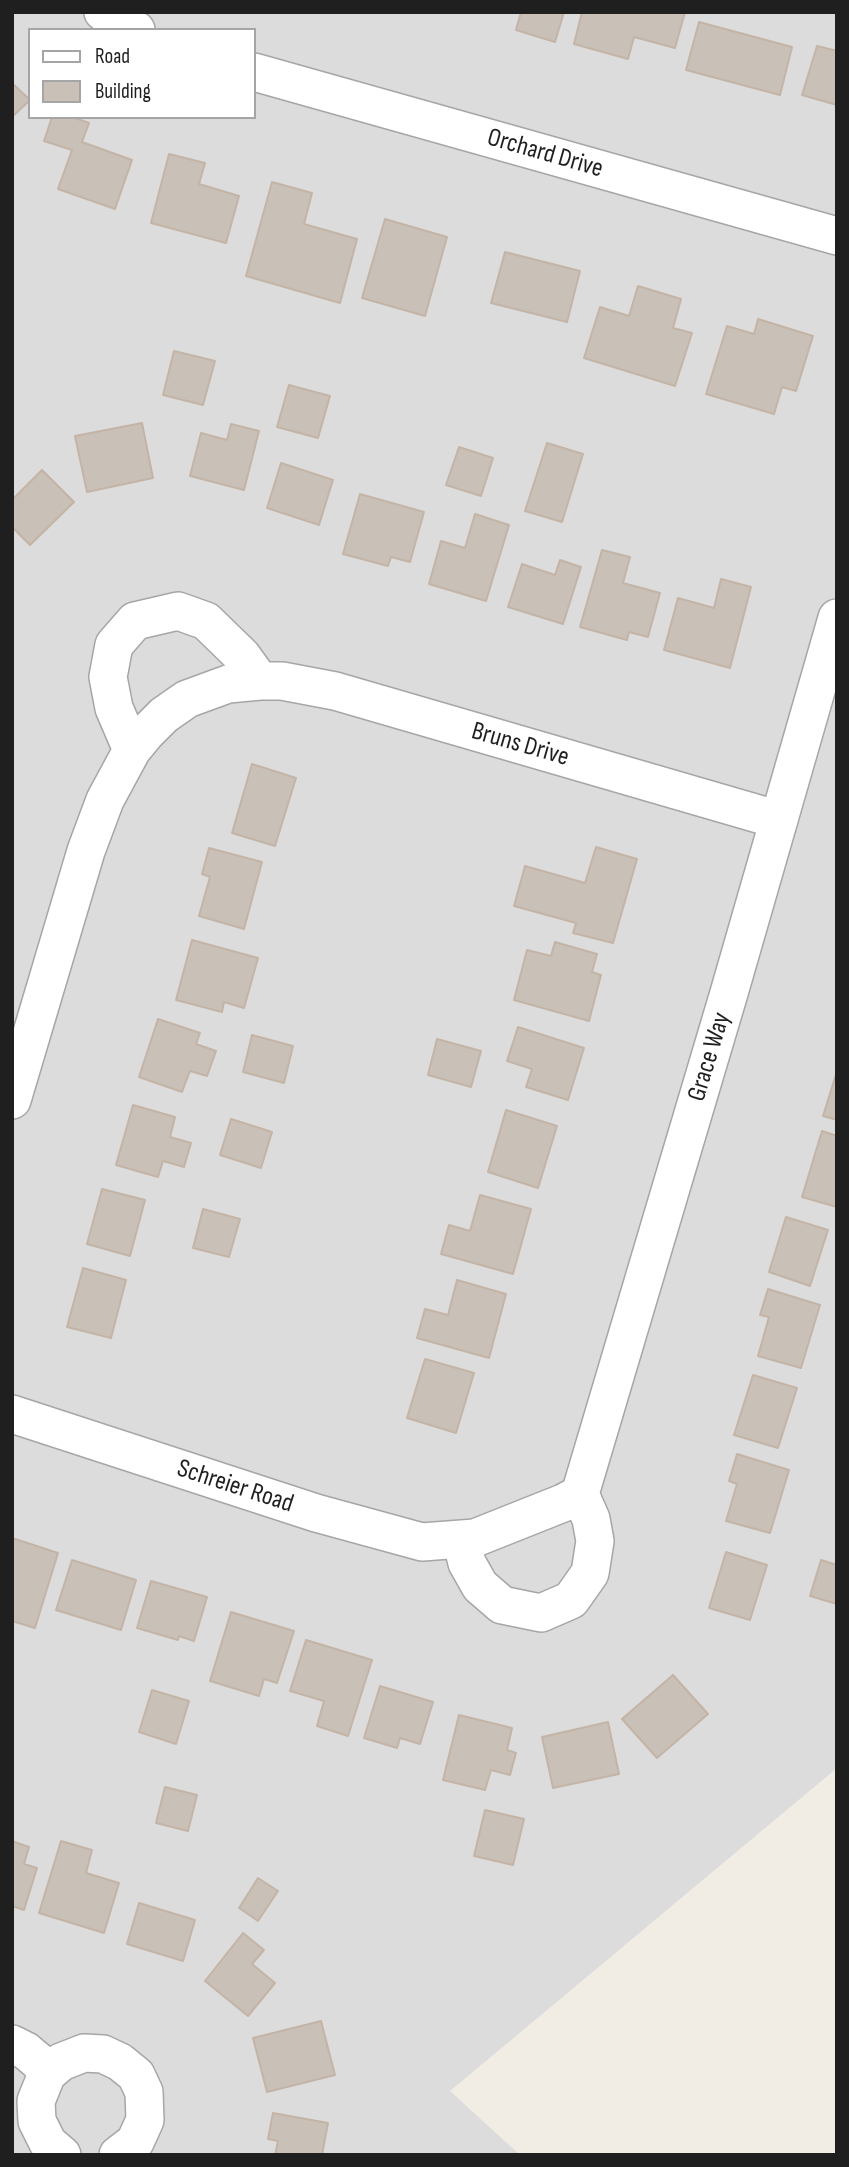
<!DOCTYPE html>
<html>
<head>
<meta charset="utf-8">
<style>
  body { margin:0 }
  #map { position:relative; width:849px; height:2167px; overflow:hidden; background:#f1ede5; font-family:"Sofia Sans Condensed",sans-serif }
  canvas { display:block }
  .frame { position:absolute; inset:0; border:14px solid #1f1f1f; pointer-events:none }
  .legend { position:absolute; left:28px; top:28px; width:228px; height:91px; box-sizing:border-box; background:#fff; border:2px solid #a5a5a5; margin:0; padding:9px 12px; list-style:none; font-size:21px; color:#1f1f1f }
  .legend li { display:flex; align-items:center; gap:14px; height:35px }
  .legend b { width:35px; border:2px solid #a5a5a5 }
</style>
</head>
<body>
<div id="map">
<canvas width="849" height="2167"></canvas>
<div class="frame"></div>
<ul class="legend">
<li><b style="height:9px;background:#fff"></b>Road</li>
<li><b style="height:19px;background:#c9c0b7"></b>Building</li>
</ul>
</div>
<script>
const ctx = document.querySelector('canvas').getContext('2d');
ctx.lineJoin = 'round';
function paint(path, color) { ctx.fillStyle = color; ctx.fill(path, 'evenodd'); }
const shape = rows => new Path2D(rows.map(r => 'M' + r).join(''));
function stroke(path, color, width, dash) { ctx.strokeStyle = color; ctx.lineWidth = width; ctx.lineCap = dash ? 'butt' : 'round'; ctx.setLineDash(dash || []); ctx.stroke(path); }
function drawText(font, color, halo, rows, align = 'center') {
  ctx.font = font + ' "Sofia Sans Condensed",sans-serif'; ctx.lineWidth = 5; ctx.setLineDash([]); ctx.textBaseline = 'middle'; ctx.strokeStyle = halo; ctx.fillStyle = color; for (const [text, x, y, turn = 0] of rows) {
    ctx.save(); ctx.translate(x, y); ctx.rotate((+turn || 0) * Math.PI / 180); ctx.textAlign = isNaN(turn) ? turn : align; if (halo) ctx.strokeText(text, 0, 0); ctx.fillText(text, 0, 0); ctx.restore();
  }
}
paint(shape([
  [12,12,837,12,837,1768,450,2091,520,2155,12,2155],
  [30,30,254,30,254,117,30,117]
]), '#dddcdc');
const building = shape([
  [521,12,564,12,555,42,516,30,521,12],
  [582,12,685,12,675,48,634,37,628,59,574,44,582,12],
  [699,22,792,47,780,95,686,70,699,22],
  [817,46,837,51,837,105,802,95,817,46],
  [12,83,30,100,12,117,12,83],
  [52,117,72,117,89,123,82,142,132,160,115,209,58,189,72,150,44,141,52,117],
  [169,154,205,163,199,184,239,196,226,243,151,223,169,154],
  [272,182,312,193,304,224,357,239,340,303,246,276,272,182],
  [385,219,447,237,425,316,362,298,385,219],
  [505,252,580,271,567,322,491,303,505,252],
  [638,286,681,299,673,328,692,333,675,386,584,358,600,307,629,316,638,286],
  [758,319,813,336,796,391,782,387,774,414,706,394,727,326,754,334,758,319],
  [174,351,215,361,203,405,163,395,174,351],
  [289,385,330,396,318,438,277,427,289,385],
  [142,423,153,478,87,492,75,436,142,423],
  [231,424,259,431,244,490,190,476,201,433,227,440,231,424],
  [547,443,583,454,562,522,525,511,547,443],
  [459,447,493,458,481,496,446,485,459,447],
  [281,463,333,480,319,525,267,508,281,463],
  [42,470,74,502,30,545,12,527,12,500,42,470],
  [360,494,424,512,410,562,391,557,388,566,343,554,360,494],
  [475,514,509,525,486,601,429,584,441,541,465,548,475,514],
  [602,550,630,557,623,583,660,593,648,637,629,632,627,640,580,627,602,550],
  [560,560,581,567,563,624,508,607,522,564,555,575,560,560],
  [721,579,751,587,730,668,664,650,678,598,714,608,721,579],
  [252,764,296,778,275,846,232,833,252,764],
  [596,847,637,859,613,943,573,933,576,923,514,906,525,866,585,883,596,847],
  [209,848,262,862,244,929,199,916,210,877,202,874,209,848],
  [192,940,258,958,244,1008,224,1002,222,1012,176,1000,192,940],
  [555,942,597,954,592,972,601,975,589,1021,514,1000,527,950,551,956,555,942],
  [158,1019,200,1033,196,1044,216,1051,207,1076,190,1071,182,1092,139,1077,158,1019],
  [518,1027,584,1048,568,1100,526,1087,532,1069,507,1061,518,1027],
  [252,1035,293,1046,284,1083,243,1072,252,1035],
  [437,1039,481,1051,471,1087,428,1075,437,1039],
  [837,1071,837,1120,823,1116,837,1071],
  [133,1105,175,1117,170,1137,191,1143,184,1167,163,1161,158,1177,116,1165,133,1105],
  [506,1110,557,1126,538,1188,488,1172,506,1110],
  [231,1119,272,1132,261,1168,220,1155,231,1119],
  [822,1131,837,1136,837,1207,802,1197,822,1131],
  [102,1189,145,1200,130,1256,87,1244,102,1189],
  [480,1195,531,1209,513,1274,441,1254,449,1225,470,1231,480,1195],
  [203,1209,240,1219,229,1257,193,1248,203,1209],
  [786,1217,828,1230,810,1286,769,1272,786,1217],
  [83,1268,126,1280,111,1338,67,1327,83,1268],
  [457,1280,506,1294,489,1358,417,1338,425,1309,448,1315,457,1280],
  [768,1289,820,1305,801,1368,758,1356,769,1317,760,1315,768,1289],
  [425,1359,474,1373,456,1433,407,1418,425,1359],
  [753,1375,797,1388,778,1448,734,1435,753,1375],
  [737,1454,789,1470,770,1533,726,1521,737,1484,729,1481,737,1454],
  [12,1538,58,1553,35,1628,12,1621,12,1538],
  [726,1552,767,1565,750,1620,709,1608,726,1552],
  [72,1560,136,1580,121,1630,56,1610,72,1560],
  [821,1560,837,1565,837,1604,810,1596,821,1560],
  [151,1581,207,1597,194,1641,179,1636,178,1640,137,1628,151,1581],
  [231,1612,294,1631,277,1683,264,1679,259,1696,210,1681,231,1612],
  [306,1640,372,1660,348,1736,317,1726,324,1701,290,1691,306,1640],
  [673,1675,708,1714,657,1758,622,1719,673,1675],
  [380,1686,433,1702,420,1744,400,1738,397,1748,364,1738,380,1686],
  [152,1690,189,1701,176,1744,139,1732,152,1690],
  [459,1715,512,1728,507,1750,516,1753,510,1775,491,1770,485,1790,443,1780,459,1715],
  [608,1722,619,1774,553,1788,542,1737,608,1722],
  [165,1787,197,1795,188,1831,156,1823,165,1787],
  [485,1810,524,1819,513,1865,474,1856,485,1810],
  [12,1841,29,1847,24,1864,37,1868,24,1910,12,1906,12,1841],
  [61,1841,92,1850,86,1873,119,1883,104,1933,39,1913,61,1841],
  [258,1878,278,1891,258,1921,239,1908,258,1878],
  [139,1903,195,1920,183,1961,127,1944,139,1903],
  [243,1933,264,1950,252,1964,275,1983,248,2016,205,1981,243,1933],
  [321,2021,335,2075,267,2092,253,2038,321,2021],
  [273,2113,328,2123,322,2155,275,2155,278,2141,268,2139,273,2113]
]);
paint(building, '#c9c0b7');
stroke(building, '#c4b4a6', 2);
const minor = shape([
  [103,12,136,30],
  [254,72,837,236],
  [132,750,114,708,108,677,114,645,135,621,178,611,206,621,242,656,260,681,282,681,335,691,779,820],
  [12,1100,86,851,105,800,132,750,146,733,164,715,187,699,228,684,260,681],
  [12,1414,316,1513,422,1542,475,1538,563,1503,580,1494],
  [580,1494,729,993,837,618],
  [461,1539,467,1563,480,1586,502,1605,541,1613,571,1600,590,1573,595,1541,591,1519,580,1494],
  [12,2044,26,2051,39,2062,47,2074],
  [62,2155,48,2143,37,2121,36,2101,47,2074,61,2062,84,2053,103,2054,120,2062,136,2075,144,2092,145,2120,135,2142,118,2155]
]);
stroke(minor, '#a6a6a6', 40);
stroke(minor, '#fff', 37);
drawText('26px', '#1f1f1f', '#fff', [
  ["Orchard Drive",545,154,16],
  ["Bruns Drive",520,745,16],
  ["Grace Way",710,1057,-73],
  ["Schreier Road",235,1487,18]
]);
</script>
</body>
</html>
